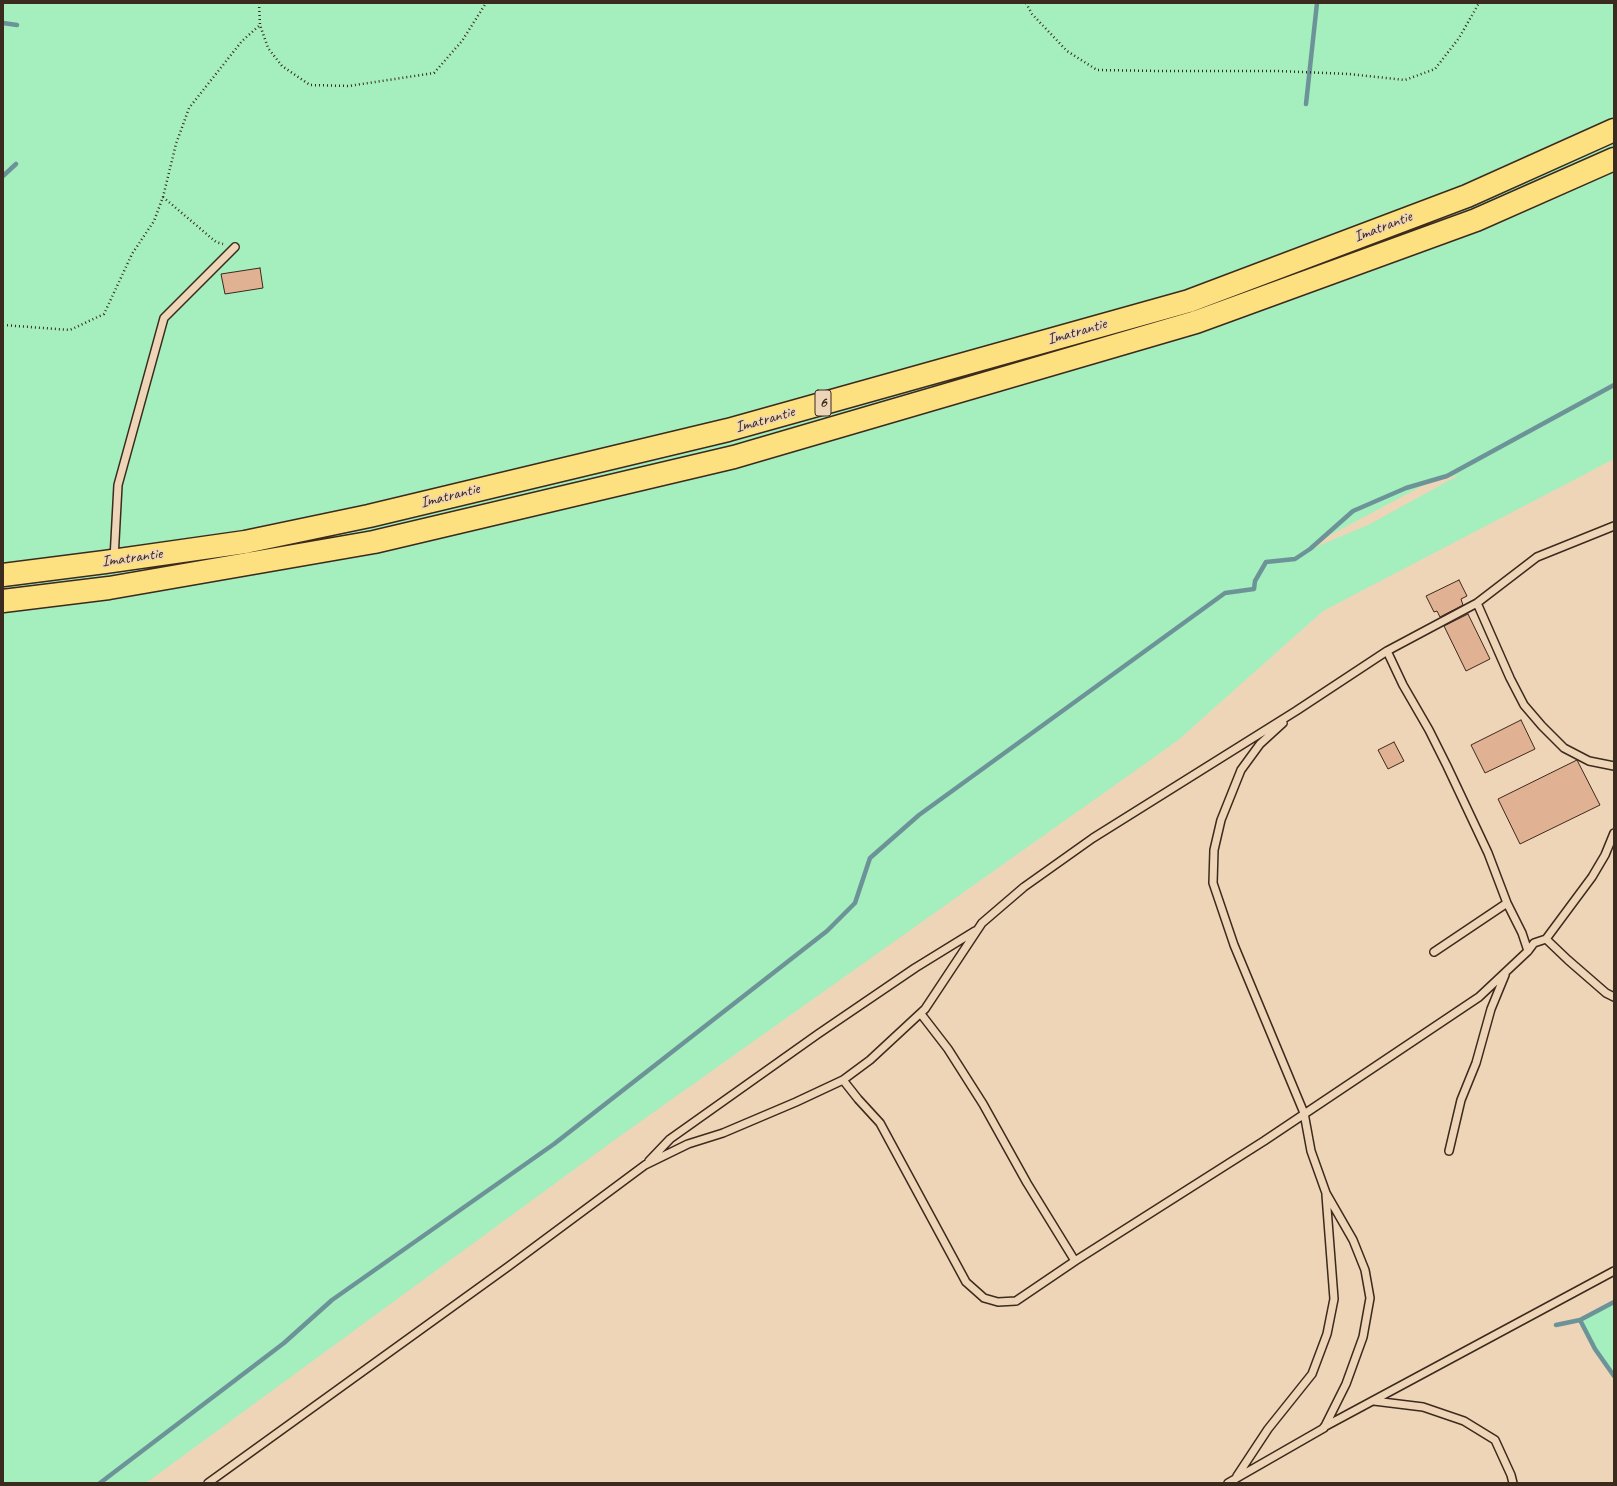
<!DOCTYPE html>
<html>
<head>
<meta charset="utf-8">
<style>
  body { margin:0 }
  #map { position:relative; width:1617px; height:1486px; overflow:hidden; background:#efd5b7; font-family:Caveat,sans-serif }
  canvas { display:block }
  .frame { position:absolute; inset:0; border:4px solid #3b2a1e; pointer-events:none }
</style>
</head>
<body>
<div id="map">
<canvas width="1617" height="1486"></canvas>
<div class="frame"></div>
</div>
<script>
const ctx = document.querySelector('canvas').getContext('2d');
ctx.lineJoin = 'round';
function paint(path, color) { ctx.fillStyle = color; ctx.fill(path, 'evenodd'); }
const shape = rows => new Path2D(rows.map(r => 'M' + r).join(''));
function stroke(path, color, width, dash) { ctx.strokeStyle = color; ctx.lineWidth = width; ctx.lineCap = dash ? 'butt' : 'round'; ctx.setLineDash(dash || []); ctx.stroke(path); }
function drawText(font, color, halo, rows, align = 'center') {
  ctx.font = font + ' Caveat,sans-serif'; ctx.lineWidth = 3; ctx.setLineDash([]); ctx.textBaseline = 'middle'; ctx.strokeStyle = halo; ctx.fillStyle = color; for (const [text, x, y, turn = 0] of rows) {
    ctx.save(); ctx.translate(x, y); ctx.rotate((+turn || 0) * Math.PI / 180); ctx.textAlign = isNaN(turn) ? turn : align; if (halo) ctx.strokeText(text, 0, 0); ctx.fillText(text, 0, 0); ctx.restore();
  }
}
paint(shape([
  [3,3,1614,3,1614,459,1323,611,1177,741,613,1141,146,1483,3,1483],
  [1459,475,1370,524,1311,549,1321,540,1433,480],
  [1614,1302,1614,1376,1595,1349,1580,1320]
]), '#a5eebd');
stroke(shape([
  [3,23,17,25],
  [1306,104,1317,3],
  [3,176,16,164],
  [1580,1320,1595,1349,1614,1376],
  [1556,1325,1580,1320,1614,1302],
  [100,1483,284,1343,332,1300,554,1144,827,931,855,903,870,858,919,815,1225,593,1254,589,1255,581,1266,562,1295,559,1310,549,1353,511,1406,488,1447,476,1614,385]
]), '#6c9498', 4.5);
const building = shape([
  [260,268,263,288,225,294,221,274,260,268],
  [1459,580,1467,596,1461,599,1463,605,1440,617,1437,611,1434,612,1426,596,1459,580],
  [1468,614,1490,659,1466,671,1444,626,1468,614],
  [1521,720,1535,749,1485,773,1471,745,1521,720],
  [1394,742,1404,761,1388,769,1378,750,1394,742],
  [1577,760,1600,805,1520,844,1498,799,1577,760]
]);
paint(building, '#e0b192');
stroke(building, '#3b2a1e', 1);
const service = shape([
  [114,559,118,485,164,318,235,247],
  [1477,603,1510,678,1524,705,1542,726,1564,748,1589,761,1614,766],
  [1387,651,1403,685,1429,730,1447,766,1488,853,1507,903,1522,933,1528,951],
  [1546,939,1568,960,1606,993,1614,997],
  [1434,952,1507,903],
  [921,1014,948,1049,983,1104,1027,1183,1075,1261],
  [843,1080,858,1099,880,1123,966,1282,984,1298,998,1302,1016,1301,1075,1261,1264,1141,1479,997,1528,951,1534,943,1546,939,1592,877,1605,855,1614,833],
  [1449,1151,1461,1100,1476,1063,1491,1009,1505,975],
  [649,1161,670,1139,818,1034,915,968,975,931],
  [1374,1401,1423,1407,1464,1421,1495,1440,1511,1475,1513,1483],
  [1324,1427,1614,1271],
  [1237,1476,1268,1429,1312,1374,1327,1334,1334,1299,1326,1195],
  [208,1483,509,1266,645,1165,688,1144,723,1133,796,1102,843,1080,870,1060,925,1009,982,923,1024,887,1093,838,1296,711,1387,651,1477,603,1537,557,1614,526],
  [1228,1483,1324,1428,1346,1384,1363,1337,1370,1298,1365,1270,1353,1240,1326,1193,1311,1151,1304,1113,1234,945,1213,883,1214,850,1221,820,1241,770,1260,744,1283,723]
]);
const motorway = shape([
  [3,575,105,562,245,542,369,516,728,430,1189,301,1467,196,1614,130],
  [3,601,109,588,374,542,734,457,1196,322,1476,220,1614,159]
]);
stroke(service, '#3b2a1e', 10);
stroke(motorway, '#3b2a1e', 25);
stroke(shape([
  [259,3,260,25,268,48,282,66,310,85,349,86,434,73,462,41,486,3],
  [1026,3,1032,14,1067,51,1097,70,1162,71,1278,71,1349,74,1405,80,1435,69,1459,38,1479,3],
  [163,197,216,242,223,244],
  [3,325,70,330,104,314,132,254,154,221,163,197,176,144,189,108,242,41,260,25]
]), '#3b2a1e', 2.5, [1, 3]);
stroke(service, '#efd5b7', 7);
stroke(motorway, '#fde080', 22);
for (const [x, y, w] of [
  [823,403,16]
]) { const box = new Path2D(); box.roundRect(x - w / 2, y - 13, w, 26, 3); ctx.fillStyle = '#efd5b7'; ctx.fill(box); stroke(box, '#3b2a1e', 1); }
drawText('bold 15px', '#3b2a1e', null, [
  ["6",823,403]
]);
drawText('16px', '#3b2a1e', '#efd5b7', [
  ["Imatrantie",1383,227,-21],
  ["Imatrantie",1077,332,-16],
  ["Imatrantie",765,420,-16],
  ["Imatrantie",450,496,-14],
  ["Imatrantie",132,558,-8]
]);
</script>
</body>
</html>
